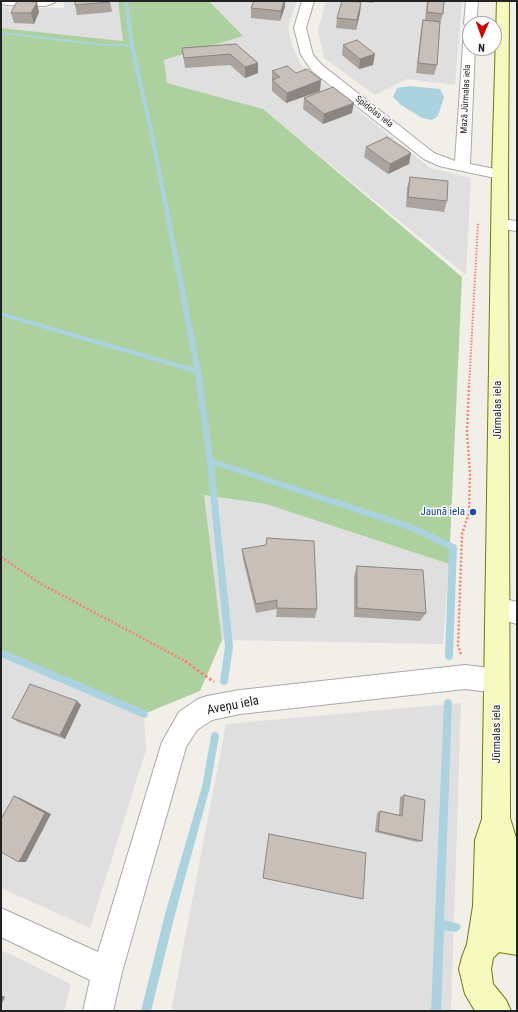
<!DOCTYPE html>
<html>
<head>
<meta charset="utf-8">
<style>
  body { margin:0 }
  #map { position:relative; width:518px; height:1012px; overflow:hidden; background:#f2efe9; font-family:"Roboto Condensed",sans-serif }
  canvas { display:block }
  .frame { position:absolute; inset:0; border:2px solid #222; pointer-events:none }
  .north { position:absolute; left:462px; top:16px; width:40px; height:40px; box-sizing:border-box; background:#fff; border:1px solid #a7a7a7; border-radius:50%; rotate:182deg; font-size:11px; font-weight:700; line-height:16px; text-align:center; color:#222 }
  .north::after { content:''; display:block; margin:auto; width:14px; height:18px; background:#d40000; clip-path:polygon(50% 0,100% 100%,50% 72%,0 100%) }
</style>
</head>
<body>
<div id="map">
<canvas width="518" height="1012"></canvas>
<div class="frame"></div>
<div class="north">N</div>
</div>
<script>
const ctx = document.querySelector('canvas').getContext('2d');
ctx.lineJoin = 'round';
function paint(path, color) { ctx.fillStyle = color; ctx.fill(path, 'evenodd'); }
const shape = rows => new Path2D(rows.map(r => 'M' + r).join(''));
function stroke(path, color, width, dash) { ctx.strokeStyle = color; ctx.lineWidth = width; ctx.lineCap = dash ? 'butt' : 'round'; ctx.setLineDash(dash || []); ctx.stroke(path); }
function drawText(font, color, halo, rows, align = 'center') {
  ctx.font = font + ' "Roboto Condensed",sans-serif'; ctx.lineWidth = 3; ctx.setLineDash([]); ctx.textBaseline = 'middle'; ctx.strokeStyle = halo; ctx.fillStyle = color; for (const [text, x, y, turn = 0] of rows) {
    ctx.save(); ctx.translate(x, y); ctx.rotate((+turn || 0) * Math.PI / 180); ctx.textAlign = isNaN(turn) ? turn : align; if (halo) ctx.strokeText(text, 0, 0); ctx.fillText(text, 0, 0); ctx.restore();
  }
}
paint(shape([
  [64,1,118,1,124,41,1,28,1,7,64,8],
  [209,1,297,1,288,27,292,45,301,65,430,168,471,178,466,275,263,110,167,83,164,60,242,36],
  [326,1,462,1,455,85,407,79,375,95,324,58,318,30],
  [203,495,266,504,449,564,443,644,222,640],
  [1,653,144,714,146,750,90,928,1,888],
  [461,703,451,1011,171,1011,226,724],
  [1,950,71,984,64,1011,1,1011]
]), '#e0dfdf');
paint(shape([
  [118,1,209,1,243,36,164,60,167,83,263,109,462,277,449,564,266,504,204,495,222,640,200,691,144,714,1,653,1,28,123,41]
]), '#add19e');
paint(shape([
  [409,86,440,89,444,97,438,116,432,120,422,118,401,105,393,97,397,88]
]), '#aad3df');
paint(shape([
  [124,1,128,1,134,45,155,140,201,371,213,459,414,525,456,545,457,547,453,656,452,659,449,660,446,659,445,656,449,549,412,531,214,465,233,647,228,681,227,684,224,685,221,684,220,681,225,647,207,461,195,373,1,316,1,312,194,368,151,140,130,46,105,46,1,34,1,32,105,44,130,44,124,1],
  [1,649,147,711,148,714,147,717,144,718,1,657,1,649],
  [448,699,451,700,452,703,444,920,459,924,461,927,459,930,456,932,444,930,441,1011,431,1011,444,703,445,700,448,699],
  [215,732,218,733,219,736,210,787,175,914,151,1011,141,1011,165,914,202,787,211,736,212,733,215,732]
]), '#aad3df');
const minor = shape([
  [1,1,56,1,54,3,45,6,6,5,2,4,1,1],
  [302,1,314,1,306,28,313,55,322,65,434,153,455,161,464,31,469,27,464,24,466,1,478,1,476,24,470,24,470,48,475,48,470,164,505,171,507,174,505,177,500,179,462,171,439,166,424,159,312,71,301,55,294,28,302,1],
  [500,219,517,221,517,231,494,228,492,224,494,220,500,219],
  [497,597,517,602,517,624,489,616,486,608,489,600,497,597],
  [465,665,497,669,506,672,509,681,506,690,497,693,465,689,240,714,212,720,197,730,186,747,122,972,113,1011,83,1011,90,980,1,937,1,908,98,952,162,742,179,712,198,699,207,696,240,690,465,665]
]);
const secondary = shape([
  [497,1,509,1,508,174,510,818,517,841,517,955,499,952,493,958,491,969,493,984,506,1000,511,1011,475,1011,465,994,459,969,462,957,467,944,473,906,475,840,482,819,492,174,497,1]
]);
stroke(minor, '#a9a9a9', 2);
stroke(secondary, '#707d05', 2);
stroke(shape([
  [469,387,478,223]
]), '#fa8072', 2, [1.5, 1.5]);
stroke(shape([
  [1,557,41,584,187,662],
  [461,654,458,646,462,534,469,513,470,473,467,432,469,386]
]), '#fa8072', 2.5, [2, 2]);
stroke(shape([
  [185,661,214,682]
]), '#fa8072', 3, [2.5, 2.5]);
paint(minor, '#fff');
paint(secondary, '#f7fabf');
paint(shape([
  [110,1,112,12,77,15,75,5],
  [254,1,285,1,285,7,280,21,251,18,251,8],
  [354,1,373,1,373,3],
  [427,1,444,1,443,14,440,24,437,65,434,75,416,73,421,30,423,20,425,20],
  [361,2,360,13,356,30,336,28,337,18],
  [39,12,34,24,14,23,11,13],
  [236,44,258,63,258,73,245,78,230,65,185,68,182,48],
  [343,45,373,65,359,69,342,55],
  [272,71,296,73,320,91,286,103,272,91],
  [304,98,352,113,323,124,303,109],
  [366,147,409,164,388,174,364,157],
  [410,177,447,201,444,212,406,207,407,188],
  [266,545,317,609,315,618,276,617,277,609,256,613,243,559,242,549],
  [357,566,426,613,420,621,354,617,354,576],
  [81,705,65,739,18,722,12,718],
  [404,795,422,841,417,842,375,832,377,813,380,811,399,815,400,797]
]), '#aba49e');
paint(shape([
  [284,1,285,1,285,7,280,21,281,11],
  [37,2,39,12,34,24,31,13],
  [361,2,360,13,356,30,357,20],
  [375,54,373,65,359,69,360,59],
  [258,63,258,73,245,78,245,67],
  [321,80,320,91,286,103,287,93],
  [354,103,352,113,323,124,324,114],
  [411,153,409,164,388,174,390,164],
  [77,701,81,705,65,739,60,735],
  [14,796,20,798,51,814,26,862,19,862],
  [1,995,5,997,1,1005]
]), '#8b8681');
const building = shape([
  [17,1,18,1,37,2,31,13,11,13,17,1],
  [75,1,110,1,110,2,75,5,75,1],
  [254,1,284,1,281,11,251,8,254,1],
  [342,1,361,2,357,20,337,18,342,1],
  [428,1,444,1,443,14,427,12,428,1],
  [423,20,440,22,437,65,418,63,423,20],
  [357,40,375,54,360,59,343,45,357,40],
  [236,44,258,63,245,67,230,54,184,58,182,48,236,44],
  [287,66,296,73,307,69,321,80,287,93,272,80,280,77,272,71,287,66],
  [333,87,354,103,324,114,304,98,333,87],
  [387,137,411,153,390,164,366,147,387,137],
  [410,177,448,181,447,201,408,197,410,177],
  [267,538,314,541,317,609,277,608,277,600,256,604,242,549,266,545,267,538],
  [357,566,423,570,426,613,357,608,357,566],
  [30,684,77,701,60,735,12,718,30,684],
  [404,795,425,800,422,841,378,831,380,811,402,816,404,795],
  [14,796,45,813,19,862,1,852,1,819,14,796],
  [269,834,366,853,363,899,263,878,269,834]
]);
paint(building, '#c7bfb8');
stroke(building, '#8b8681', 1);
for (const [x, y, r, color] of [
  [473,512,4,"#1a4fb4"]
]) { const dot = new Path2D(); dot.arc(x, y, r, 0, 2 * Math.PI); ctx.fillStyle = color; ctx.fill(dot); stroke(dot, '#fff', 1.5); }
drawText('9px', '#222', '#fff', [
  ["Mazā Jūrmalas iela",466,99,-87],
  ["Spīdolas iela",374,112,38]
]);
drawText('11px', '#222', '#fff', [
  ["Jūrmalas iela",498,410,-90],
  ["Jūrmalas iela",497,734,-90]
]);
drawText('11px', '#164399', '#fff', [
  ["Jaunā iela",465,512]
], 'right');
drawText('13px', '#222', '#fff', [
  ["Aveņu iela",233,706,-11]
]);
</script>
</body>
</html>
